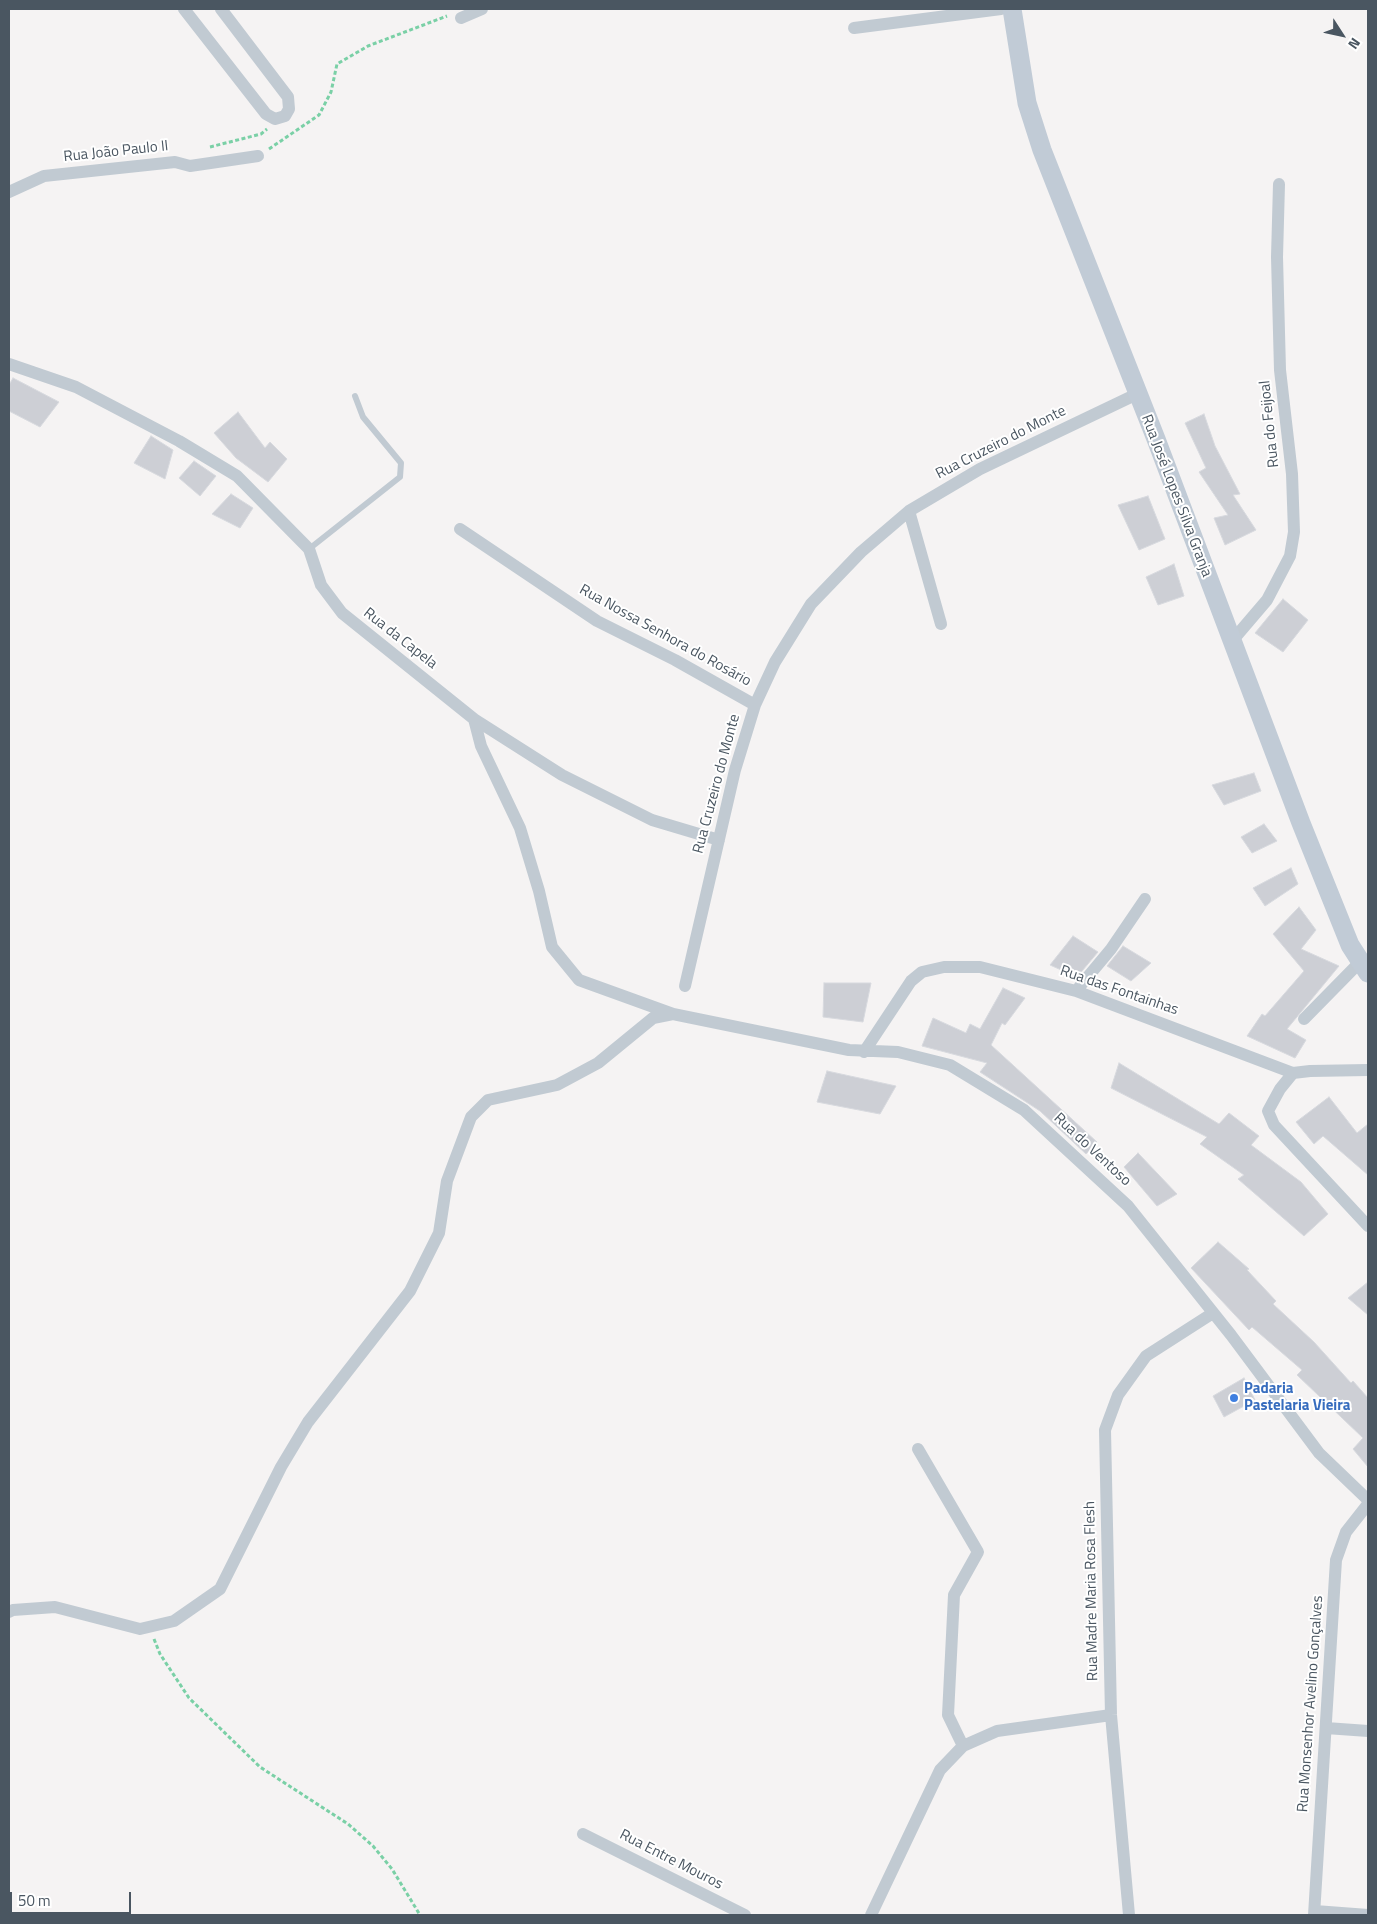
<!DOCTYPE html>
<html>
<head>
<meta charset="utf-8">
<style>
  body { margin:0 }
  #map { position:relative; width:1377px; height:1924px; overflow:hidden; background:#f5f3f3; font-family:"Titillium Web",sans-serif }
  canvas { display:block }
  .frame { position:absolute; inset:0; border:10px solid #4a5661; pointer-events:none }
  .north { position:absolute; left:1317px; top:10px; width:50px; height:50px; -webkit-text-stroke:4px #fff; paint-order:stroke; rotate:125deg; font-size:14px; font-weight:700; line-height:20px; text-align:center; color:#4a5661 }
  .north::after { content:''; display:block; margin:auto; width:18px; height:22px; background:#4a5661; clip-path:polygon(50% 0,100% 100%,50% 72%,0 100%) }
  .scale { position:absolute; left:10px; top:1892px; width:121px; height:22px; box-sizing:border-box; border:2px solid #4a5661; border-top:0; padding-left:6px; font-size:15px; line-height:18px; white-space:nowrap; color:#4a5661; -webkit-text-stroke:4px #fff; paint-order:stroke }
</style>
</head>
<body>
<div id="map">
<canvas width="1377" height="1924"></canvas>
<div class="frame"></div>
<div class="north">N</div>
<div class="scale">50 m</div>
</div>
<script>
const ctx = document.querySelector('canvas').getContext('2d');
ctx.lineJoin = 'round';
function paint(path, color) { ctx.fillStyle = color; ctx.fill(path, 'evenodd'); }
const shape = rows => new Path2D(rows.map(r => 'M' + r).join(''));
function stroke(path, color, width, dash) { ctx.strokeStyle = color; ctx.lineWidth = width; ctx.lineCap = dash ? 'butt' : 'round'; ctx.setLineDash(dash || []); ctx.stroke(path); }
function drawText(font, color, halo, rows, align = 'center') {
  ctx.font = font + ' "Titillium Web",sans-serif'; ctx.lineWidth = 4; ctx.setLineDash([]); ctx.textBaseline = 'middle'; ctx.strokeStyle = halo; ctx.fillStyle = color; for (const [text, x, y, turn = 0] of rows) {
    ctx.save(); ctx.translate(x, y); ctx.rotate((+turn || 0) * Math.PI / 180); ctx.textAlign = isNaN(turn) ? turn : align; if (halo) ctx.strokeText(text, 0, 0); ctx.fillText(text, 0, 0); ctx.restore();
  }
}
const building = shape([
  [13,378,59,402,40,427,9,411,9,385,13,378],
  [238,412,265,448,270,442,287,459,268,482,236,458,214,433,238,412],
  [1204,414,1215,446,1240,494,1233,495,1256,530,1225,545,1214,518,1228,515,1199,472,1206,468,1185,423,1204,414],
  [151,436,173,450,165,479,134,463,151,436],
  [194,461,216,476,200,496,179,478,194,461],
  [231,494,253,508,240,528,212,514,231,494],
  [1148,496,1165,539,1139,550,1118,505,1148,496],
  [1174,564,1184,596,1158,605,1146,577,1174,564],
  [1283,599,1308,620,1283,652,1255,633,1283,599],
  [1254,773,1261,791,1224,805,1212,785,1254,773],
  [1264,824,1277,841,1252,853,1241,837,1264,824],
  [1291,868,1298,884,1265,906,1253,888,1291,868],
  [1299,907,1316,930,1301,949,1339,966,1287,1029,1306,1040,1295,1058,1247,1036,1262,1014,1265,1016,1304,971,1273,934,1299,907],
  [1073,936,1098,952,1077,977,1050,965,1073,936],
  [1123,946,1151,963,1131,981,1107,966,1123,946],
  [824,983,871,983,863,1022,823,1017,824,983],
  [1003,988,1025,998,1005,1025,1002,1023,991,1045,1097,1142,1086,1154,1040,1111,980,1072,987,1063,922,1046,933,1018,966,1033,970,1024,980,1029,1003,988],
  [1119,1063,1219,1124,1229,1113,1259,1136,1251,1145,1301,1182,1328,1214,1304,1236,1238,1179,1244,1175,1200,1144,1207,1137,1111,1088,1119,1063],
  [827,1071,896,1086,880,1114,817,1102,827,1071],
  [1329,1097,1357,1133,1368,1124,1368,1175,1323,1136,1314,1144,1296,1122,1329,1097],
  [1138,1153,1177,1194,1157,1206,1124,1167,1138,1153],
  [1218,1242,1249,1269,1247,1270,1276,1301,1273,1304,1314,1342,1351,1383,1353,1381,1368,1398,1368,1467,1353,1449,1363,1438,1297,1375,1302,1370,1252,1327,1249,1330,1191,1268,1218,1242],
  [1368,1282,1368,1315,1348,1298,1368,1282],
  [1244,1378,1255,1400,1224,1417,1213,1396,1244,1378]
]);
paint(building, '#cdcfd5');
stroke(building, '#d7d9de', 1);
stroke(shape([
  [210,147,261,134,267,129],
  [269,149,319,115,331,92,337,64,368,46,447,16],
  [154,1639,160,1654,189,1698,260,1767,348,1824,373,1846,392,1869,420,1915]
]), '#7ad0a6', 3, [4, 2.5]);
stroke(shape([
  [309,549,400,477,401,463,363,417,355,396]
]), '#c1cad2', 6);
stroke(shape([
  [184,9,266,114,275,119,285,116,289,109,288,97,221,9],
  [461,18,482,9],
  [854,28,1001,9],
  [9,192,44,176,175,162,190,166,258,156],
  [9,364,76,387,179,441,237,476,309,549,321,585,342,613,474,719,481,746,520,828,539,891,552,947,579,980,673,1014,849,1050,898,1052,950,1065,1024,1110,1128,1206,1231,1335,1319,1453,1368,1500],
  [909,511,941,624],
  [460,529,597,621,675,660,755,705],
  [1232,641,1267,600,1290,556,1294,532,1292,474,1280,370,1277,257,1279,184],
  [474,719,562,775,652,820,719,840],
  [685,986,735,770,755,705,775,662,811,604,861,552,909,511,980,469,1137,394],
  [1076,991,1111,949,1145,899],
  [1304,1019,1360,962],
  [864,1052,911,981,922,972,944,967,980,967,1076,991,1293,1073,1310,1071,1368,1070],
  [1293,1073,1280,1089,1268,1111,1274,1125,1368,1226],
  [918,1449,978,1552,954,1595,948,1715,963,1746],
  [9,1612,13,1610,55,1607,140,1629,174,1621,220,1589,281,1467,308,1422,410,1291,439,1233,447,1181,471,1117,488,1100,557,1085,598,1063,653,1018,673,1014],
  [1326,1728,1368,1731],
  [583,1834,745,1915],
  [1315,1911,1368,1915],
  [871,1915,940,1770,963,1746,997,1731,1111,1715],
  [1129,1915,1111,1715,1105,1430,1118,1395,1146,1356,1213,1313],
  [1314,1915,1336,1560,1346,1532,1368,1504]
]), '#c1cad2', 12);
stroke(shape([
  [1012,9,1027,103,1042,150,1156,439,1301,823,1350,945,1368,973]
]), '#c1cbd6', 19);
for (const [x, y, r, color] of [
  [1234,1398,5,"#3f7fe0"]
]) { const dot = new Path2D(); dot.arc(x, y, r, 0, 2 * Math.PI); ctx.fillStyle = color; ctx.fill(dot); stroke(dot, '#fff', 2); }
drawText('15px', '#4a5661', '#fff', [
  ["Rua João Paulo II",116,152,-6],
  ["Rua do Feijoal",1270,424,-96],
  ["Rua Cruzeiro do Monte",1001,443,-27],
  ["Rua José Lopes Silva Granja",1176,496,69],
  ["Rua Nossa Senhora do Rosário",665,636,29],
  ["Rua da Capela",400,639,38],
  ["Rua Cruzeiro do Monte",717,784,-75],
  ["Rua das Fontainhas",1119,991,19],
  ["Rua do Ventoso",1092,1150,43],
  ["Rua Madre Maria Rosa Flesh",1092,1591,-91],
  ["Rua Monsenhor Avelino Gonçalves",1311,1704,-86],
  ["Rua Entre Mouros",671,1860,27]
]);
drawText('bold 15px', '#366cbe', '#fff', [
  ["Padaria",1244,1389],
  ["Pastelaria Vieira",1244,1406]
], 'left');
</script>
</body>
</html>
